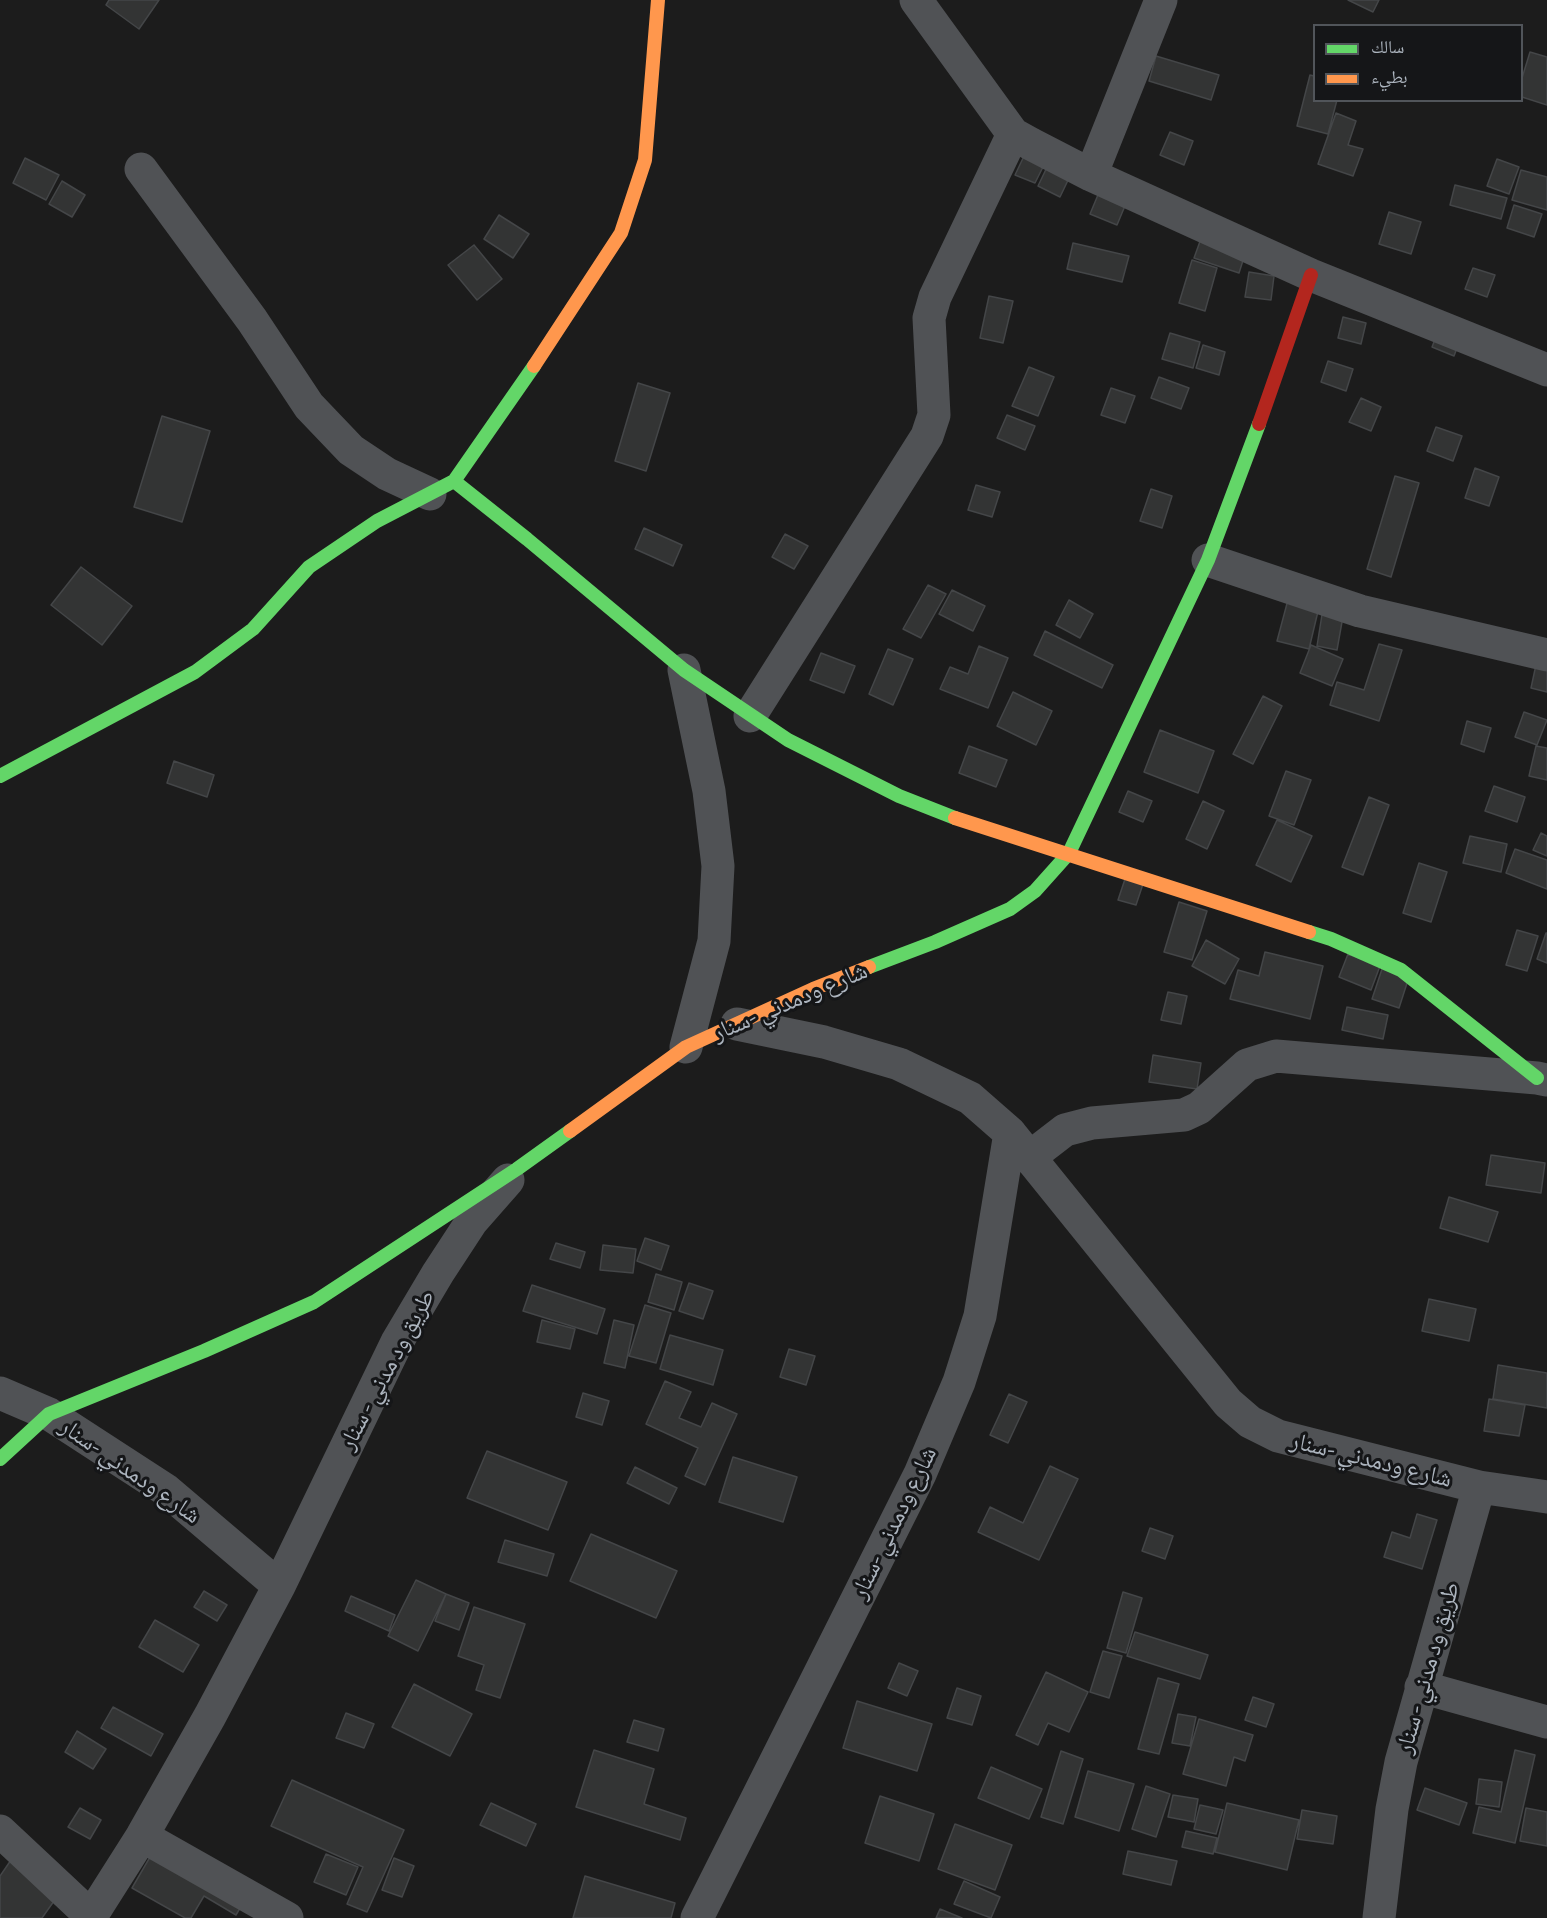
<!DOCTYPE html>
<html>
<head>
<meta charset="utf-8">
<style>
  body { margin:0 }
  #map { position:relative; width:1547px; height:1918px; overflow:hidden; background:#1c1c1c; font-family:"Alegreya Sans","Noto Naskh Arabic",sans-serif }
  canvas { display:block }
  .legend { position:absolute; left:1313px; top:24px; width:210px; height:78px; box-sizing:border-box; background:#151618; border:2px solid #51555a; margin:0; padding:8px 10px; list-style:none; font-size:18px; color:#acb4be }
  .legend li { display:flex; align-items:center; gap:12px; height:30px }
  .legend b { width:30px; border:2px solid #51555a }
</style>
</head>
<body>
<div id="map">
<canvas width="1547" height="1918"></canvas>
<ul class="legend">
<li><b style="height:8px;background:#63d668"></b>سالك</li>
<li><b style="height:8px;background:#ff974d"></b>بطيء</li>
</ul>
</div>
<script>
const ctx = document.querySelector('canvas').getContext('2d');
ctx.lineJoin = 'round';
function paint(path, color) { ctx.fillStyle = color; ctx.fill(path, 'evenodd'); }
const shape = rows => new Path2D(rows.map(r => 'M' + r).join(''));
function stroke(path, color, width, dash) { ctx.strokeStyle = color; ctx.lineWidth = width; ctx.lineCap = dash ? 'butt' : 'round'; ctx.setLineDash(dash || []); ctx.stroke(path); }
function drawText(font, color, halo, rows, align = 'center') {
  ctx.font = font + ' "Alegreya Sans","Noto Naskh Arabic",sans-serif'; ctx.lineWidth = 6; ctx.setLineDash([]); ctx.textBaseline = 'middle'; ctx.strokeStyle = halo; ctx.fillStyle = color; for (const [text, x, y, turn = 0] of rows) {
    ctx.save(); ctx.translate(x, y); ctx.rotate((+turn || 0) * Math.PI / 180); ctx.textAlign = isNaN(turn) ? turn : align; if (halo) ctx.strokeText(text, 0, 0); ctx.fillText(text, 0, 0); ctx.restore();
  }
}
const building = shape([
  [109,0,159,0,139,29,106,5,109,0],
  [1348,0,1379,0,1373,12,1348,0],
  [1530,52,1547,57,1547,105,1522,97,1522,78,1530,52],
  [1156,56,1219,75,1211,100,1149,81,1156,56],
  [1310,75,1314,76,1314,100,1337,100,1328,134,1297,126,1310,75],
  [1336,113,1356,121,1348,145,1363,149,1353,176,1318,164,1336,113],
  [1170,132,1193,141,1184,165,1160,155,1170,132],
  [1025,154,1045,163,1035,183,1015,175,1025,154],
  [25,158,59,175,46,200,13,183,25,158],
  [1497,159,1519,167,1509,194,1487,186,1497,159],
  [1049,163,1071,174,1060,197,1038,186,1049,163],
  [1521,170,1547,177,1547,210,1512,200,1521,170],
  [62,181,85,195,72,217,49,204,62,181],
  [1455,185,1507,198,1501,219,1450,205,1455,185],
  [1100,190,1127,201,1117,225,1090,214,1100,190],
  [1514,205,1542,214,1534,237,1507,228,1514,205],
  [1389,212,1421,222,1411,254,1379,244,1389,212],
  [499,215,529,234,513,258,484,239,499,215],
  [1203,233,1247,248,1239,273,1194,258,1203,233],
  [1073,243,1129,256,1122,282,1067,269,1073,243],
  [474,245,502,279,477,300,448,265,474,245],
  [1192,260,1217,268,1205,311,1179,303,1192,260],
  [1473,268,1495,275,1487,297,1465,289,1473,268],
  [1249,272,1274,276,1271,300,1245,297,1249,272],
  [989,296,1013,301,1003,343,980,338,989,296],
  [1343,317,1366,323,1361,344,1338,338,1343,317],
  [1441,324,1463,332,1454,356,1432,347,1441,324],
  [1170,333,1200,342,1193,368,1162,359,1170,333],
  [1203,345,1225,352,1219,375,1196,368,1203,345],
  [1328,361,1353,369,1346,391,1321,382,1328,361],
  [1029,367,1054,377,1038,416,1012,406,1029,367],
  [1159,377,1189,388,1181,409,1151,398,1159,377],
  [638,383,670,393,646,471,615,461,638,383],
  [1111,388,1135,396,1125,423,1101,415,1111,388],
  [1361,398,1381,407,1371,431,1349,422,1361,398],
  [1007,415,1035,426,1025,450,997,438,1007,415],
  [162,416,210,431,182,522,134,507,162,416],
  [1436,427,1462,436,1453,461,1427,451,1436,427],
  [1475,468,1499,477,1489,506,1465,498,1475,468],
  [1395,476,1419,483,1391,577,1367,569,1395,476],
  [976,485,1000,492,992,517,968,510,976,485],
  [1151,489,1172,496,1162,528,1140,521,1151,489],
  [644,528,682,545,673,566,635,549,644,528],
  [785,534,808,546,794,569,772,557,785,534],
  [81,567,132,606,102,645,51,605,81,567],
  [928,585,946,594,921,638,903,629,928,585],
  [952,590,985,606,973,631,939,614,952,590],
  [1289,596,1320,603,1309,649,1277,641,1289,596],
  [1069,600,1093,614,1080,638,1056,625,1069,600],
  [1324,602,1345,605,1337,650,1317,646,1324,602],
  [1045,631,1113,665,1102,688,1034,655,1045,631],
  [1379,644,1402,650,1379,721,1330,705,1337,682,1364,690,1379,644],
  [1311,645,1343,659,1332,686,1300,673,1311,645],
  [979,646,1008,658,988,708,940,689,950,667,968,674,979,646],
  [888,649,913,659,893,705,869,694,888,649],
  [821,653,855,666,844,693,810,680,821,653],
  [1537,660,1547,662,1547,692,1531,688,1537,660],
  [1013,692,1052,711,1036,745,997,726,1013,692],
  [1263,696,1282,706,1253,764,1233,754,1263,696],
  [1524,712,1547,720,1537,745,1515,737,1524,712],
  [1467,721,1491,728,1484,752,1461,744,1467,721],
  [1160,730,1214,751,1198,793,1144,772,1160,730],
  [969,746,1007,760,996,787,959,773,969,746],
  [1536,746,1547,748,1547,780,1529,776,1536,746],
  [174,761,214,775,207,797,167,783,174,761],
  [1286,771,1311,780,1294,825,1269,816,1286,771],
  [1494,786,1525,797,1517,822,1485,811,1494,786],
  [1128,791,1152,801,1143,822,1119,812,1128,791],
  [1369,797,1389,805,1363,875,1342,867,1369,797],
  [1203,801,1224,811,1207,849,1186,839,1203,801],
  [1277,820,1312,836,1291,882,1256,865,1277,820],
  [1541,833,1547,836,1547,856,1533,850,1541,833],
  [1470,836,1507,844,1501,872,1463,863,1470,836],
  [1515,849,1547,860,1547,889,1506,873,1515,849],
  [1419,863,1447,872,1431,922,1403,913,1419,863],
  [1127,873,1145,878,1136,905,1118,900,1127,873],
  [1179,902,1207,911,1192,960,1164,952,1179,902],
  [1517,930,1538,936,1527,971,1506,965,1517,930],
  [1546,933,1547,933,1547,963,1537,959,1546,933],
  [1206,940,1239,959,1225,984,1192,966,1206,940],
  [1265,952,1323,966,1310,1019,1230,999,1238,970,1259,976,1265,952],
  [1348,954,1380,966,1371,990,1339,977,1348,954],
  [1382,969,1409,977,1399,1008,1372,999,1382,969],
  [1168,992,1187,996,1181,1024,1161,1020,1168,992],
  [1347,1007,1388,1015,1383,1039,1342,1030,1347,1007],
  [1153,1055,1201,1063,1197,1089,1149,1082,1153,1055],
  [1491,1155,1545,1163,1541,1193,1486,1185,1491,1155],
  [1449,1197,1498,1212,1488,1242,1440,1228,1449,1197],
  [645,1238,669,1246,661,1270,637,1261,645,1238],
  [556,1243,585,1252,580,1268,550,1259,556,1243],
  [603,1245,636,1249,633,1273,600,1270,603,1245],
  [656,1274,682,1282,674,1310,648,1302,656,1274],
  [689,1283,713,1291,703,1319,679,1311,689,1283],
  [532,1285,605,1309,597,1334,523,1311,532,1285],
  [1429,1299,1476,1309,1469,1341,1422,1331,1429,1299],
  [645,1305,671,1313,656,1363,629,1356,645,1305],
  [542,1320,575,1329,570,1349,537,1342,542,1320],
  [614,1320,634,1325,625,1368,604,1363,614,1320],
  [670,1335,723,1350,713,1385,660,1369,670,1335],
  [789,1349,815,1356,806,1385,780,1377,789,1349],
  [1498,1365,1547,1373,1547,1408,1493,1399,1498,1365],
  [665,1381,691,1392,679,1418,701,1427,712,1403,737,1414,705,1485,685,1476,698,1448,646,1424,665,1381],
  [583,1393,609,1401,602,1425,576,1417,583,1393],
  [1009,1394,1027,1402,1008,1443,990,1435,1009,1394],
  [1489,1399,1525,1405,1519,1436,1484,1431,1489,1399],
  [487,1451,567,1482,548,1530,467,1498,487,1451],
  [733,1457,797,1477,783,1522,719,1502,733,1457],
  [1050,1466,1078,1479,1039,1560,978,1532,990,1507,1023,1523,1050,1466],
  [635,1467,677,1488,669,1504,627,1483,635,1467],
  [1417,1514,1437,1520,1422,1569,1384,1557,1392,1532,1410,1538,1417,1514],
  [1150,1528,1173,1536,1165,1559,1142,1551,1150,1528],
  [591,1534,677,1571,656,1618,570,1581,591,1534],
  [505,1540,554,1554,547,1576,498,1562,505,1540],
  [416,1580,446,1594,418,1651,388,1636,416,1580],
  [204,1591,227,1605,217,1621,194,1607,204,1591],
  [1123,1592,1142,1598,1126,1653,1107,1648,1123,1592],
  [446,1594,469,1603,459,1630,435,1621,446,1594],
  [351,1596,395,1615,389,1631,345,1611,351,1596],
  [474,1607,525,1624,500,1698,476,1690,484,1665,458,1656,474,1607],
  [155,1620,199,1645,183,1672,139,1647,155,1620],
  [1135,1632,1208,1655,1200,1679,1127,1656,1135,1632],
  [1103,1651,1122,1656,1109,1698,1090,1692,1103,1651],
  [899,1663,918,1671,907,1696,888,1688,899,1663],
  [1046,1672,1088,1692,1069,1732,1048,1723,1038,1745,1016,1735,1046,1672],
  [1158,1678,1179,1684,1159,1754,1138,1749,1158,1678],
  [414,1684,472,1714,450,1756,392,1727,414,1684],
  [957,1688,981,1696,972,1725,947,1718,957,1688],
  [1253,1697,1274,1704,1266,1727,1245,1720,1253,1697],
  [857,1701,932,1724,917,1771,843,1748,857,1701],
  [113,1707,163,1734,151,1756,101,1728,113,1707],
  [346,1713,374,1724,364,1748,336,1738,346,1713],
  [1178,1714,1196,1717,1190,1746,1172,1743,1178,1714],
  [1199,1719,1253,1735,1245,1761,1234,1757,1226,1786,1183,1774,1199,1719],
  [634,1720,664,1729,658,1751,627,1742,634,1720],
  [77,1731,106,1749,93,1769,65,1752,77,1731],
  [594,1750,654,1769,644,1804,686,1818,680,1840,576,1807,594,1750],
  [1515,1750,1535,1755,1515,1843,1473,1833,1479,1807,1501,1812,1515,1750],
  [1061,1751,1083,1759,1063,1824,1041,1817,1061,1751],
  [991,1767,1042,1789,1029,1819,978,1798,991,1767],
  [1088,1771,1134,1784,1119,1831,1075,1817,1088,1771],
  [1479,1779,1502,1782,1499,1807,1476,1804,1479,1779],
  [292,1780,404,1830,367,1912,347,1904,363,1867,271,1826,292,1780],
  [1146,1786,1170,1794,1156,1837,1132,1829,1146,1786],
  [1425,1788,1467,1803,1459,1825,1417,1810,1425,1788],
  [1173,1795,1198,1799,1194,1822,1168,1817,1173,1795],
  [880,1796,934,1814,919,1861,865,1843,880,1796],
  [491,1803,536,1824,526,1846,480,1825,491,1803],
  [1227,1803,1299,1820,1287,1870,1215,1852,1227,1803],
  [1200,1805,1223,1810,1216,1834,1194,1829,1200,1805],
  [80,1808,101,1820,90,1839,68,1827,80,1808],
  [1526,1808,1547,1812,1547,1846,1520,1841,1526,1808],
  [1302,1810,1337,1816,1333,1844,1297,1839,1302,1810],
  [955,1824,1012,1845,995,1890,938,1869,955,1824],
  [1186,1831,1217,1838,1213,1854,1182,1847,1186,1831],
  [157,1845,247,1896,236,1915,204,1896,191,1918,185,1918,132,1888,157,1845],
  [1128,1851,1177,1861,1171,1885,1123,1874,1128,1851],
  [326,1854,358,1867,346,1895,314,1882,326,1854],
  [394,1858,414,1866,402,1897,382,1890,394,1858],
  [11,1860,59,1894,42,1918,0,1918,0,1876,11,1860],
  [585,1876,675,1903,671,1918,573,1918,585,1876],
  [964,1881,1000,1897,991,1918,954,1904,964,1881],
  [940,1909,962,1918,936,1918,940,1909]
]);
paint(building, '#333434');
stroke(building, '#444648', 1.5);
stroke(shape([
  [916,0,1013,134,1031,144,1091,175,1311,275,1547,370],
  [141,169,252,320,309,406,351,450,387,474,430,494],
  [1091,175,1161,0],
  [1208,560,1360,611,1547,655],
  [684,670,709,791,718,866,714,941,686,1047],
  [750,716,927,436,934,415,929,318,935,297,1013,134],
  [737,1024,824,1042,899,1064,970,1098,1010,1133,1228,1403,1250,1422,1278,1436,1479,1487,1547,1497],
  [1030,1157,1065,1130,1092,1123,1184,1115,1199,1108,1247,1065,1276,1056,1537,1078,1547,1080],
  [0,1393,49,1414,166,1490,279,1586],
  [1421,1687,1547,1722],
  [0,1831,93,1918],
  [142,1836,287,1918],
  [90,1918,142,1836,210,1716,279,1586,397,1342,438,1273,472,1221,508,1180],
  [697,1918,920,1474,959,1382,980,1316,1010,1133],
  [1379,1918,1392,1809,1401,1762,1479,1487]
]), '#505255', 33);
stroke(shape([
  [454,481,527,539,684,670,788,740,899,796,955,818],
  [0,776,195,672,253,629,309,567,377,521,454,481,534,366],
  [1309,932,1331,939,1401,970,1537,1078],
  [869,967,935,942,1010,909,1035,891,1069,853,1208,560,1259,424],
  [0,1459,49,1414,204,1351,314,1302,517,1169,570,1131]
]), '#63d668', 14);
stroke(shape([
  [534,366,621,233,645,160,658,0],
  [955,818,1309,932],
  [570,1131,686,1047,813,989,869,967]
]), '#ff974d', 14);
stroke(shape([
  [1259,424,1311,275]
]), '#b3261e', 14);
drawText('24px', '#acb4be', '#151618', [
  ["شارع ودمدني -سنار",790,1002,-23],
  ["طريق ود مدني - سنار",387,1370,-62],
  ["شارع ودمدني -سنار",1371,1460,14],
  ["شارع ودمدني -سنار",130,1471,35],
  ["شارع ودمدني -سنار",894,1523,-64],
  ["طريق ود مدني - سنار",1428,1668,-74]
]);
</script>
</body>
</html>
